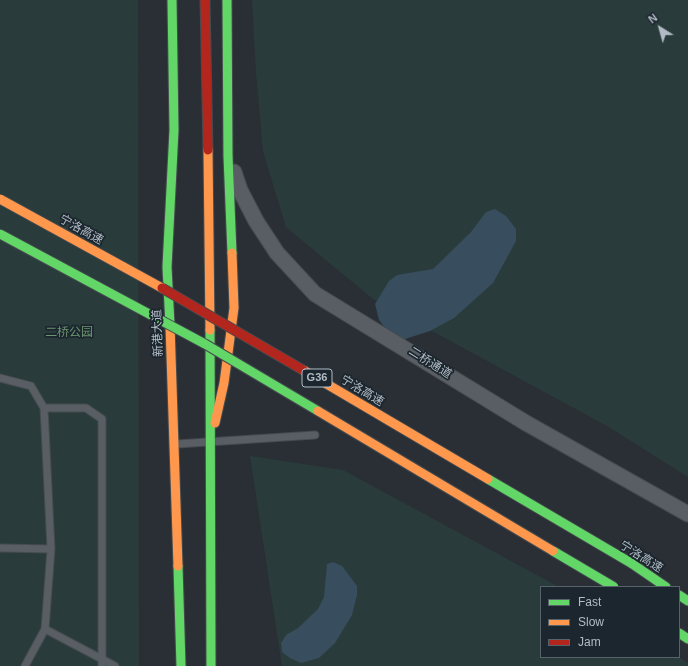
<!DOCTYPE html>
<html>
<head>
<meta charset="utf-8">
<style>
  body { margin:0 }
  #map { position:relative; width:688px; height:666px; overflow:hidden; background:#292f34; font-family:Helvetica,sans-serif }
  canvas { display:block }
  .legend { position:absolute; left:540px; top:586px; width:140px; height:72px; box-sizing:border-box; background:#1c262e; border:1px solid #58626a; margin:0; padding:5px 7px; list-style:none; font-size:12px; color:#b2bcc5 }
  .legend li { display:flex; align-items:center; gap:8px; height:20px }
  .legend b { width:20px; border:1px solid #58626a }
  .north { position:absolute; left:640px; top:8px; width:40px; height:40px; -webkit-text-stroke:3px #1c262e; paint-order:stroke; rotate:323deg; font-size:11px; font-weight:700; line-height:16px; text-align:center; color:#b2bcc5 }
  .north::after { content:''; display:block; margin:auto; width:14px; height:18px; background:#b2bcc5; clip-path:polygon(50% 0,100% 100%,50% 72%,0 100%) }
</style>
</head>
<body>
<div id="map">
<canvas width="688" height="666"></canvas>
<ul class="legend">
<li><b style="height:5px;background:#63d668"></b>Fast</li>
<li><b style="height:5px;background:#ff974d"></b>Slow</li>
<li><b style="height:5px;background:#b3261e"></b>Jam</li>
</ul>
<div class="north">N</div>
</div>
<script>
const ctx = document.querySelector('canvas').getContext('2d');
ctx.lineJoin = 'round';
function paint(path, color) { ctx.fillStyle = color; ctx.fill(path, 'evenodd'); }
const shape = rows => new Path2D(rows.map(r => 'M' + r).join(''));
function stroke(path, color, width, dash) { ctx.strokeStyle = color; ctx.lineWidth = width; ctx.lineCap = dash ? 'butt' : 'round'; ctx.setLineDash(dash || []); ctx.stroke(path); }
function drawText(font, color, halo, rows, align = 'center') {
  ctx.font = font + ' Helvetica,"Noto Sans SC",sans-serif'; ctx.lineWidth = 3.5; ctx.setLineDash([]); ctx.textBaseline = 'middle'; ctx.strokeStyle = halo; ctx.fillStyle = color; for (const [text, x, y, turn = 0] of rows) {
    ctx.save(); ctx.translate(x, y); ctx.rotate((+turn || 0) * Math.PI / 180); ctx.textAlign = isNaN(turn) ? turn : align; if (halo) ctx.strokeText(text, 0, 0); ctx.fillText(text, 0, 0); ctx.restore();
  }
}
paint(shape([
  [0,0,138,0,139,666,0,666],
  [252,0,688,0,688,477,607,426,373,299,286,227,263,151,256,73],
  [250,456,343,470,559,587,541,587,541,657,679,657,688,663,688,666,282,666]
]), '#293c3b');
paint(shape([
  [495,209,506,216,516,229,516,241,493,283,454,318,430,331,402,340,389,333,379,320,375,304,389,281,397,275,433,269,471,232,486,212],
  [333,562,342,566,357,586,357,595,352,615,335,643,319,658,301,663,290,658,282,652,281,643,286,635,298,628,318,609,324,597,327,564]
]), '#384d5d');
const lane = shape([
  [0,378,31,386,44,408,86,408,102,419,102,666],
  [177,444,315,435],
  [0,548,51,549],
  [45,629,115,666],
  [25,666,45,629,51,549,44,408]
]);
const street = shape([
  [234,172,240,190,256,221,277,253,315,294,526,423,688,514]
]);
const fast = shape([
  [227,0,228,156,232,253],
  [170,325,167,267,174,130,172,0],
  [210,330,211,666],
  [631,563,666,587],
  [178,566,181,666],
  [679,595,688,601],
  [679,633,688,639]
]);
const slow = shape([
  [208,150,210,330],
  [170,325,178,566],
  [215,423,224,383,234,308,232,253]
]);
const jam = shape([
  [205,0,208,150]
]);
stroke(lane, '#464b4f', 9);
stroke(street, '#464b4f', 17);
stroke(fast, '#464b4f', 11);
stroke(slow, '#464b4f', 11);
stroke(jam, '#464b4f', 11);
stroke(lane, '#585e63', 7);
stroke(street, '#585e63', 15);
stroke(fast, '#63d668', 9);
stroke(slow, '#ff974d', 9);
stroke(jam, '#b3261e', 9);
const fastBridge = shape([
  [0,234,205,344,318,411],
  [488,479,631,563],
  [553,551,614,587]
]);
const slowBridge = shape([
  [0,199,162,288],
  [303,370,488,479],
  [318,411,553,551]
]);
const jamBridge = shape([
  [162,288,303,370]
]);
stroke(fastBridge, '#454b4f', 11, []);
stroke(slowBridge, '#454b4f', 11, []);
stroke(jamBridge, '#454b4f', 11, []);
stroke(fastBridge, '#63d668', 9);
stroke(slowBridge, '#ff974d', 9);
stroke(jamBridge, '#b3261e', 9);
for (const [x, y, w] of [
  [317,378,30]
]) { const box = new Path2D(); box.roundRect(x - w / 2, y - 9, w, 18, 3); ctx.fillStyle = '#1c262e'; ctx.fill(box); stroke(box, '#b2bcc5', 1); }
drawText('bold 11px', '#b2bcc5', null, [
  ["G36",317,378]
]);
drawText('12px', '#b2bcc5', '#1c262e', [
  ["宁洛高速",81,230,29],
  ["新港大道",158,333,-92],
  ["二桥通道",430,363,32],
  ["宁洛高速",362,391,31],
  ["宁洛高速",641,557,32]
]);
drawText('12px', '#6b956f', '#1c262e', [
  ["二桥公园",69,333]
]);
</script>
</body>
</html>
